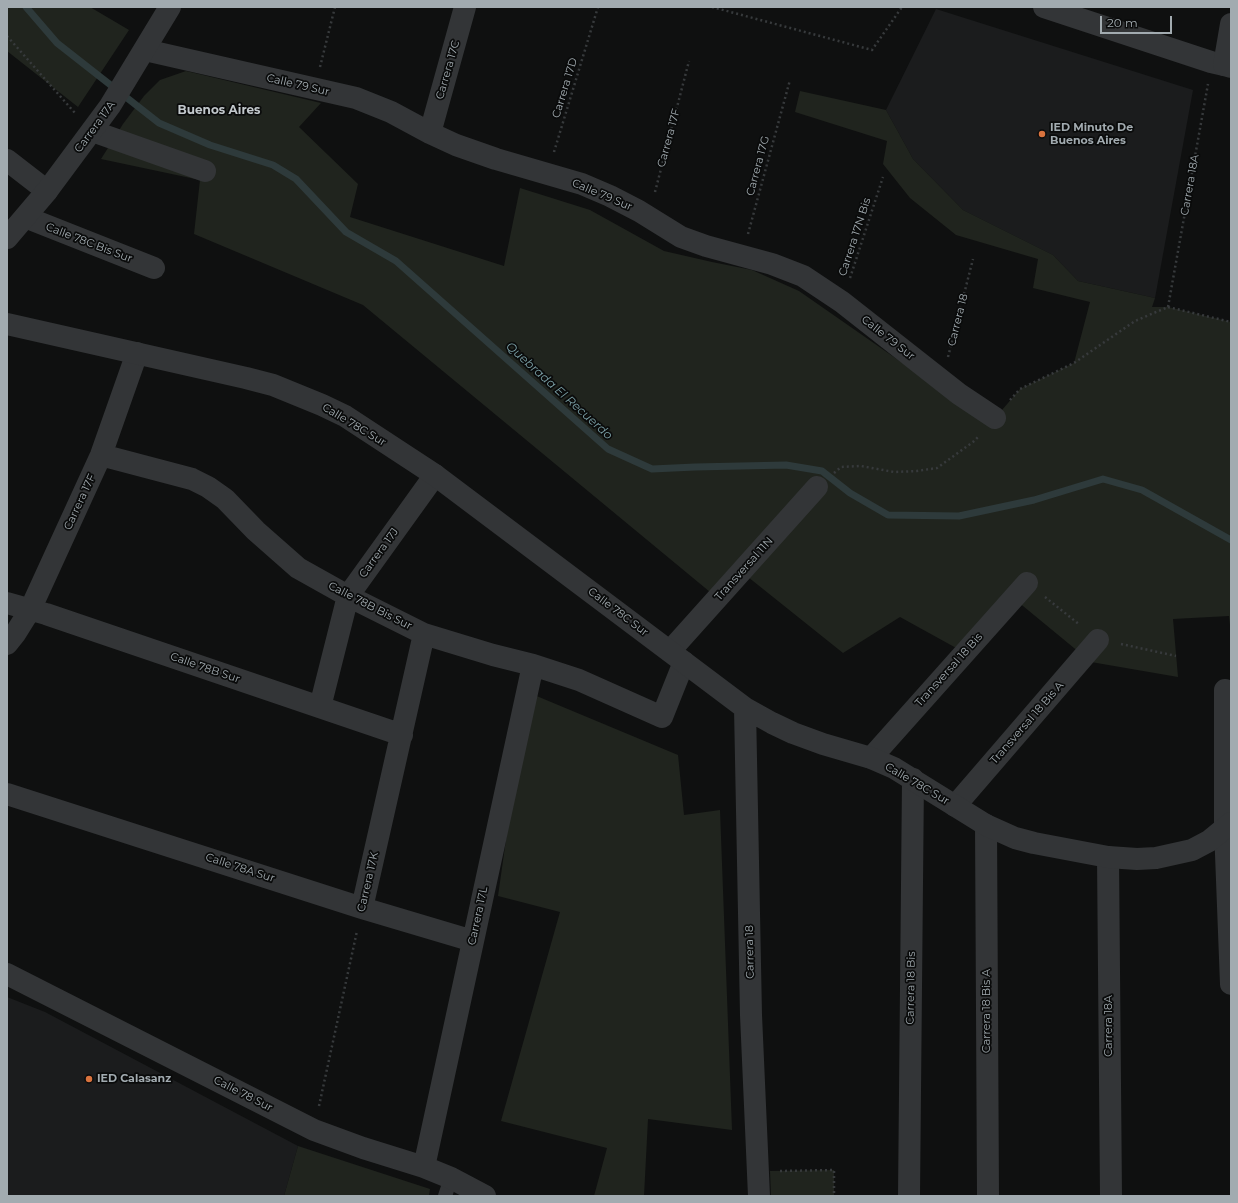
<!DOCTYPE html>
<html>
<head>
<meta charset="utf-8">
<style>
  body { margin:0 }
  #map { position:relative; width:1238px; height:1203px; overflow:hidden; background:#0f1010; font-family:Montserrat,sans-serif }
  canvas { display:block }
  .frame { position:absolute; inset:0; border:8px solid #a2abb0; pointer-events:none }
  .scale { position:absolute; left:1100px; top:16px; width:72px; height:18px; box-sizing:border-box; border:2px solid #a2abb0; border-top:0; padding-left:5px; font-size:12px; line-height:14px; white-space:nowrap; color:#a2abb0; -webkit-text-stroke:3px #0a0b0b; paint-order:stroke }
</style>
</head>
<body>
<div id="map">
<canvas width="1238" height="1203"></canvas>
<div class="frame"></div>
<div class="scale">20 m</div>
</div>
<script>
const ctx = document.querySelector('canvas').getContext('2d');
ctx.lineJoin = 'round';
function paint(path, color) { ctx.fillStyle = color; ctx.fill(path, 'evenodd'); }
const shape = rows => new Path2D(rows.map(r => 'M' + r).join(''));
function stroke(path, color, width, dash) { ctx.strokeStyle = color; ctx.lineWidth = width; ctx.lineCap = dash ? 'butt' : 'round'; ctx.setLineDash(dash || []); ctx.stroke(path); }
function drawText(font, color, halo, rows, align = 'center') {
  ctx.font = font + ' Montserrat,sans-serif'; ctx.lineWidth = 3.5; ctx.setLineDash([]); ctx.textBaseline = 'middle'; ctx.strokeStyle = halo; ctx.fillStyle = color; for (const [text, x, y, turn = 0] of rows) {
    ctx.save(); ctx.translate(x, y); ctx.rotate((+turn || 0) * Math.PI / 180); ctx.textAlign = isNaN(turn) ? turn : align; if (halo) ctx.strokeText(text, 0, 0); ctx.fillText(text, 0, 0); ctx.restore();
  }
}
paint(shape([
  [936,9,1193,90,1155,298,1078,281,1053,255,963,210,913,159,886,110],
  [7,997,45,1012,298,1146,284,1196,7,1196]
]), '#1b1c1d');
paint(shape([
  [7,7,90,7,129,30,78,107,7,51],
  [186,71,321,103,299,127,358,184,350,217,504,266,520,188,590,210,664,251,712,262,752,270,799,291,990,424,1020,389,1074,363,1090,302,1033,288,1038,259,956,235,910,198,883,164,887,141,795,112,800,91,886,110,913,159,963,210,1053,255,1078,281,1155,298,1152,307,1168,307,1231,322,1231,634,1229,616,1173,619,1178,677,1091,662,1006,592,958,649,900,617,843,653,733,565,710,592,363,305,194,234,200,180,101,159,123,124,144,96,160,80],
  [527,692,678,755,684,815,720,810,732,1130,648,1119,644,1196,594,1196,607,1148,501,1121,560,912,498,896],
  [298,1146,430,1189,429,1196,284,1196],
  [834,1170,834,1196,771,1196,770,1171]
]), '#20241e');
stroke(shape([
  [26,7,57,43,159,123,210,145,273,165,296,179,346,232,396,261,608,449,652,469,695,467,786,465,822,471,850,493,888,515,959,516,1034,500,1103,479,1142,490,1231,540]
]), '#2e3a3b', 7);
stroke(shape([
  [712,7,872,50,902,7],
  [7,36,75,113],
  [320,67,335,7],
  [554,152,598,7],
  [655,192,689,61],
  [748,234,790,80],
  [850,278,883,177],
  [1168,307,1208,84],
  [1168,307,1231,322],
  [948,357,973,259],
  [1010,400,1020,389,1074,363,1135,321,1168,307],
  [834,473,841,467,861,466,894,472,917,471,937,468,973,442,979,436],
  [1045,597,1080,625],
  [1121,644,1176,656],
  [319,1106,357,931],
  [780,1171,834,1170,834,1196]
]), '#373a3c', 2.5, [2, 3]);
stroke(shape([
  [445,1196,451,1178]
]), '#333537', 14);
stroke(shape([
  [1044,7,1211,62,1224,65],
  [145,50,356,98,391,112,430,133,456,145,496,159,582,184,610,196,639,211,681,237,706,246,772,264,803,276,842,302,959,394,995,418],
  [92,131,205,171],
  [430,133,465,7],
  [7,160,47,191],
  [25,217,154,268],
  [101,455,192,479,208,487,225,499,256,531,298,568,348,596,424,634,493,655,533,665,579,680,662,717,684,662],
  [7,603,46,614,402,735],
  [7,644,15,634,30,610,101,455,137,353],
  [670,651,817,487],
  [1225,690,1225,828,1231,984],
  [320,707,348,596,435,475],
  [871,758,1027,583],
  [7,794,362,908,473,941],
  [955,806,1098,640],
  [986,825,988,1196],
  [1108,857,1111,1196],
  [362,908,424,634],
  [7,974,314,1130,363,1148,424,1167,451,1178,485,1196],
  [424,1167,533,665],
  [909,1196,913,779]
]), '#333537', 22);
stroke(shape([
  [1231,24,1224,65,1231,67],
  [7,238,47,191,110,106,170,7],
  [7,324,246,378,273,385,322,405,345,416,435,475,745,708,772,723,793,733,823,744,871,758,894,768,986,825,1015,838,1034,843,1108,857,1137,859,1156,858,1192,850,1209,841,1231,823],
  [745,708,751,1015,759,1196]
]), '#333537', 22);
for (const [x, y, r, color] of [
  [1042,134,4,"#da733e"],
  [89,1079,4,"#da733e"]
]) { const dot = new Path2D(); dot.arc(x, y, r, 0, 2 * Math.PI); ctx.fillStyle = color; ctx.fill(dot); stroke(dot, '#0a0b0b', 1.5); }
drawText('11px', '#a2abb0', '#0a0b0b', [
  ["Carrera 17C",448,70,-74],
  ["Calle 79 Sur",298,85,13],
  ["Carrera 17D",565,88,-73],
  ["Carrera 17A",95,127,-54],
  ["Carrera 17F",669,138,-75],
  ["Carrera 17G",758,166,-75],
  ["Carrera 18A",1190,185,-80],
  ["Calle 79 Sur",602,195,23],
  ["Carrera 17N Bis",855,237,-72],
  ["Calle 78C Bis Sur",89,243,21],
  ["Carrera 18",958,320,-76],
  ["Calle 79 Sur",888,338,38],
  ["Calle 78C Sur",354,425,31],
  ["Carrera 17F",80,502,-65],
  ["Carrera 17J",379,553,-54],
  ["Transversal 11N",744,569,-48],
  ["Calle 78B Bis Sur",370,606,27],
  ["Calle 78C Sur",618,612,37],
  ["Calle 78B Sur",205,668,19],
  ["Transversal 18 Bis",949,670,-48],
  ["Transversal 18 Bis A",1027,723,-49],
  ["Calle 78C Sur",917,784,30],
  ["Calle 78A Sur",240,868,18],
  ["Carrera 17K",368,882,-77],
  ["Carrera 17L",478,916,-78],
  ["Carrera 18",750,952,-91],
  ["Carrera 18 Bis",911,988,-89],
  ["Carrera 18 Bis A",987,1011,-90],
  ["Carrera 18A",1109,1026,-90],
  ["Calle 78 Sur",243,1094,27]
]);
drawText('bold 11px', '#a2abb0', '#0a0b0b', [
  ["IED Minuto De",1050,128],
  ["Buenos Aires",1050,141],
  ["IED Calasanz",97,1079]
], 'left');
drawText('bold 12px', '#c2c8cc', '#0a0b0b', [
  ["Buenos Aires",219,110]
]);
drawText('italic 12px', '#7ca1a7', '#0a0b0b', [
  ["Quebrada El Recuerdo",559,391,42]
]);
</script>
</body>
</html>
